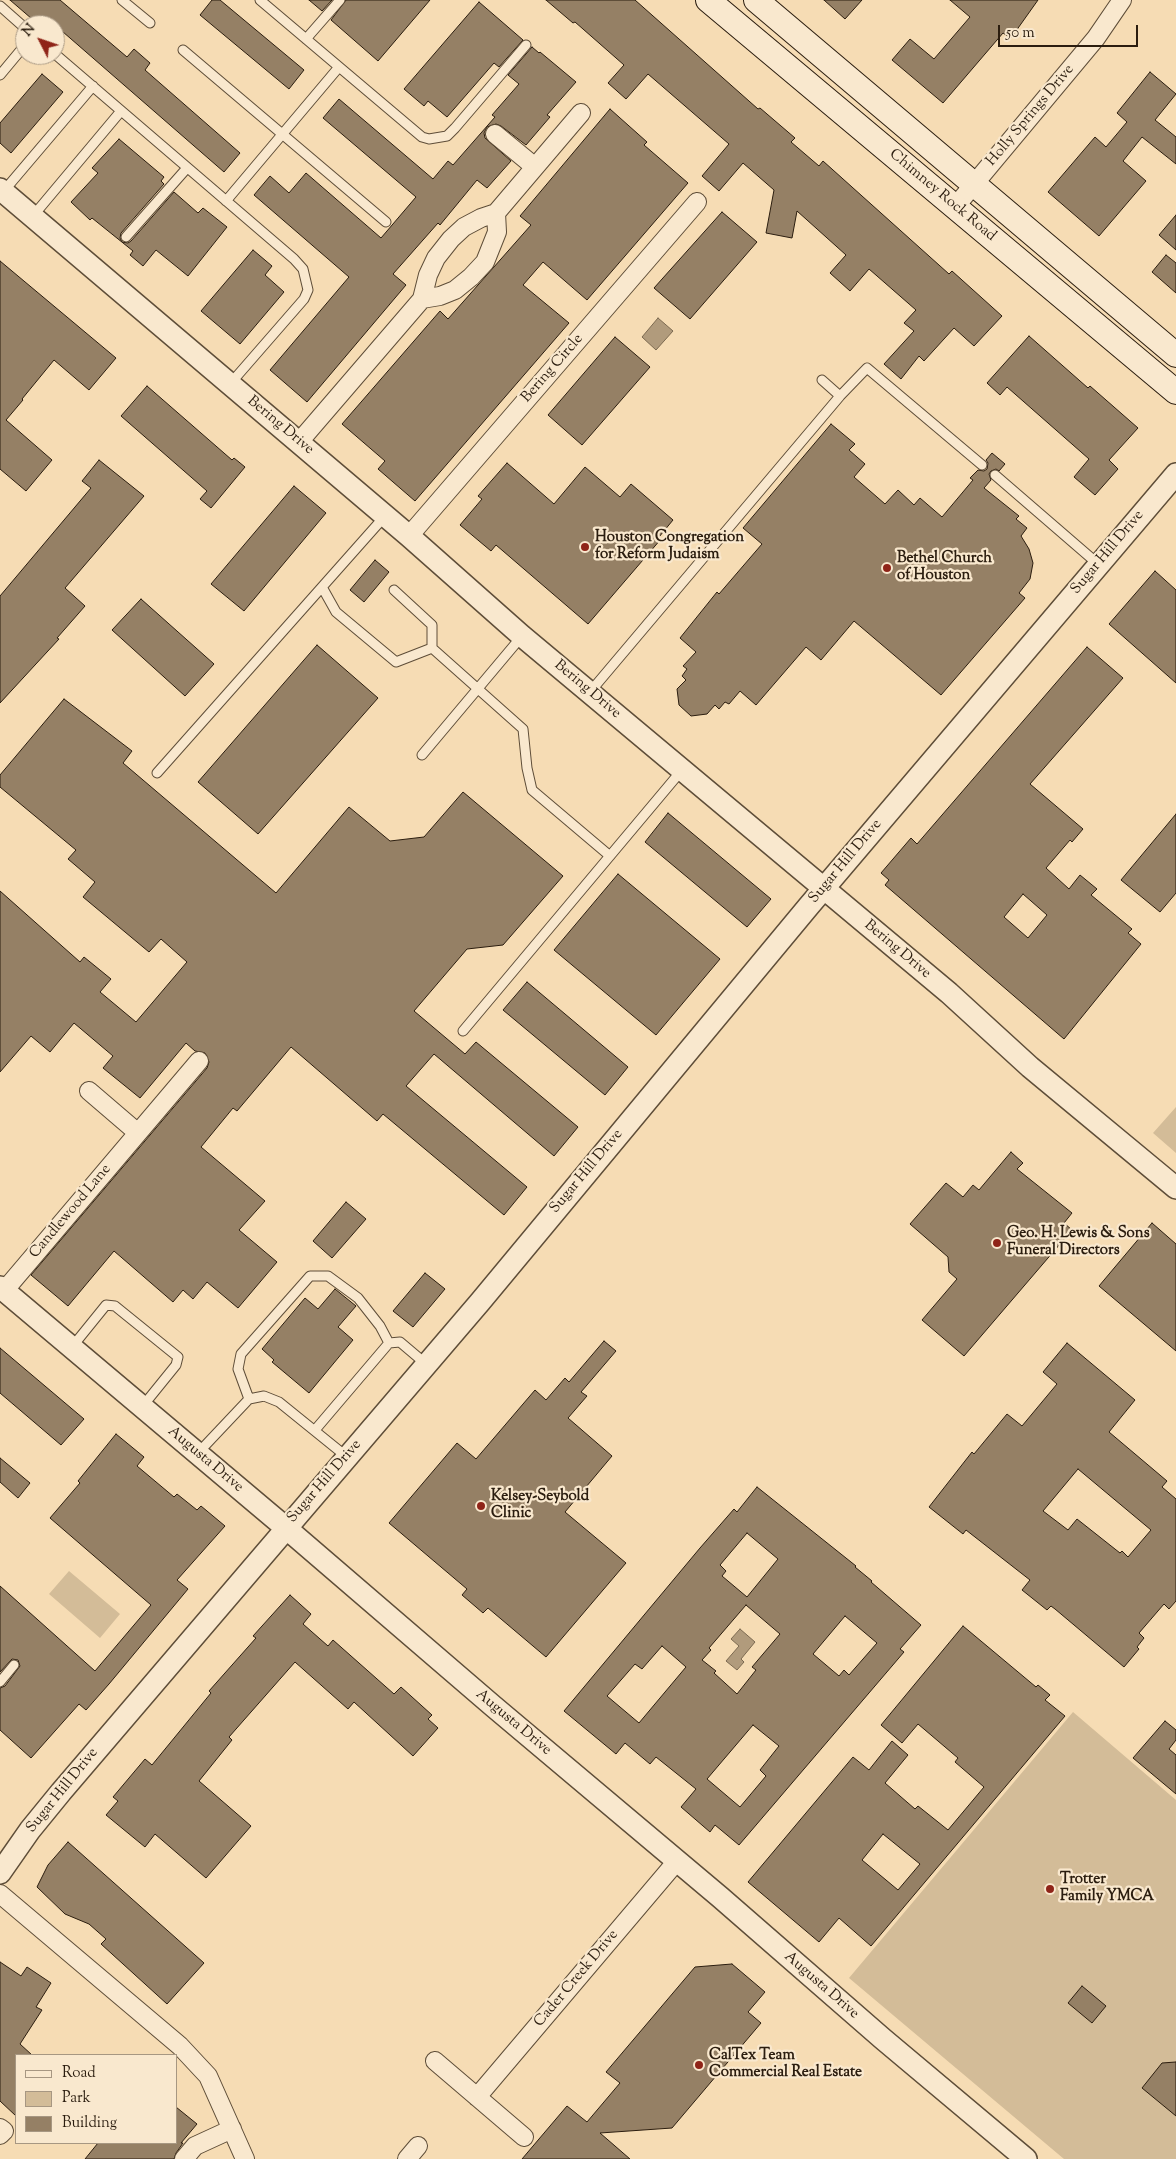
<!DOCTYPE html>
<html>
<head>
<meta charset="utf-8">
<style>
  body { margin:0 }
  #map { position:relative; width:1176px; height:2159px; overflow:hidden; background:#f6dcb4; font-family:"Sorts Mill Goudy",serif }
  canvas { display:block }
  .legend { position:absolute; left:15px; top:2054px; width:162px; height:90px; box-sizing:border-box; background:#f9e8ce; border:1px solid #a79782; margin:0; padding:6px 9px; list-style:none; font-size:15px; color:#2b1d0f }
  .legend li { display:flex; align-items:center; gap:10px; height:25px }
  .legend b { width:25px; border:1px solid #a79782 }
  .north { position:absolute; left:15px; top:15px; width:50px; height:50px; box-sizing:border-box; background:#f9e8ce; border:1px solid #a79782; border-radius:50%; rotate:311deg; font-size:14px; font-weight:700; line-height:20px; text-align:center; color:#2b1d0f }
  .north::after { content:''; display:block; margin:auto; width:18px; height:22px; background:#8f2418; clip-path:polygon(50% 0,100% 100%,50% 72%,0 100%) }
  .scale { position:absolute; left:998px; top:25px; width:140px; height:22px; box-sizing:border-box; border:2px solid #2b1d0f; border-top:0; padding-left:6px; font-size:15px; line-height:18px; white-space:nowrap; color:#2b1d0f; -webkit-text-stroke:4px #f9e8ce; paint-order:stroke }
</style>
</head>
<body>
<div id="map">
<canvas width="1176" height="2159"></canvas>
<ul class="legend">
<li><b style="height:6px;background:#f9e8ce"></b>Road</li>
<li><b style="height:14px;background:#d3bc98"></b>Park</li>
<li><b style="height:14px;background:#958065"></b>Building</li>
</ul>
<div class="north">N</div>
<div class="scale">50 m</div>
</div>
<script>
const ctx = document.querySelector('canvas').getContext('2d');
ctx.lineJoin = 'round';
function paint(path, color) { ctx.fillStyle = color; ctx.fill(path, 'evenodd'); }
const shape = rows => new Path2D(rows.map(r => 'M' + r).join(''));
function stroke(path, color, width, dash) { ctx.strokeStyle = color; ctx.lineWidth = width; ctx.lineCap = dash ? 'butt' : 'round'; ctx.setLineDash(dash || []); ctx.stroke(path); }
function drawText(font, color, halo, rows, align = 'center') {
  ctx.font = font + ' "Sorts Mill Goudy",serif'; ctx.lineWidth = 4.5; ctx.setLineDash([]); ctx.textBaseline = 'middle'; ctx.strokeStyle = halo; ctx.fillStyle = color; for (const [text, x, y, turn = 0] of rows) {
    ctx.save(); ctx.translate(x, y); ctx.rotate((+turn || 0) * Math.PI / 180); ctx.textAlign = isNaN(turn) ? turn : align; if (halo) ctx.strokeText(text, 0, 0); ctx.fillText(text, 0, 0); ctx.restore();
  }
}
paint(shape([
  [1176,1107,1176,1153,1153,1133],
  [69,1571,120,1614,100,1638,49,1594],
  [1073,1712,1176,1800,1176,2159,1064,2159,849,1978]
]), '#d3bc98');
const water = shape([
  [658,318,673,331,656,350,642,337,658,318],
  [740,1629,755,1642,741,1659,744,1662,737,1670,726,1661,739,1646,731,1639,740,1629]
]);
paint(water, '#b19b7c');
stroke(water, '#7b6950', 1);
const building = shape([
  [10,0,60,0,127,57,134,49,150,63,145,70,240,153,224,172,55,25,39,25,10,0],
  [212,0,220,0,304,70,289,89,200,15,212,0],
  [309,0,332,0,322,11,309,0],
  [346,0,430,0,378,61,331,20,346,0],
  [546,0,635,0,758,109,760,108,795,138,791,142,819,166,823,161,949,274,952,271,1002,316,974,346,954,328,924,361,919,356,901,379,884,364,914,331,904,323,916,310,869,269,850,291,830,273,846,255,797,211,792,238,766,233,774,190,743,163,719,191,702,176,729,144,648,74,626,99,608,83,624,65,575,22,573,23,546,0],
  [824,0,862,0,845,19,824,0],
  [950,0,1038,0,1011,38,1003,33,943,103,892,60,910,39,934,59,970,17,950,0],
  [479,2,523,40,499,67,494,63,447,117,428,101,424,106,404,89,479,2],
  [532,47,539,53,540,52,576,82,547,115,550,117,526,145,501,126,496,124,487,127,484,133,485,138,511,161,487,188,477,180,440,225,438,223,393,274,406,285,307,402,270,370,349,277,254,195,270,176,289,193,306,173,381,238,416,197,323,118,339,99,433,179,448,161,453,165,495,117,492,115,519,84,508,75,532,47],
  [1150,72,1176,94,1155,120,1176,137,1176,164,1142,137,1123,161,1146,181,1099,236,1048,192,1095,137,1106,147,1127,122,1117,113,1150,72],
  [42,74,63,92,11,153,0,143,0,123,42,74],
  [610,109,647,142,644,145,688,183,587,300,543,262,523,285,569,323,415,501,378,469,385,461,342,424,440,311,448,319,531,225,520,216,610,109],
  [119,139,164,177,161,181,164,184,121,233,120,238,122,242,128,243,131,241,174,192,198,213,203,208,227,227,188,276,156,250,143,266,130,255,133,251,92,218,90,220,71,202,98,173,92,168,119,139],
  [722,212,757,242,690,319,654,288,722,212],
  [1176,215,1176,250,1159,235,1176,215],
  [253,250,272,266,265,275,284,292,240,344,201,311,253,250],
  [1166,255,1176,263,1176,293,1152,272,1166,255],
  [0,261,116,358,89,390,54,360,22,399,23,400,6,420,52,460,26,491,0,469,0,261],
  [1029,336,1088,388,1090,386,1138,428,1109,460,1118,469,1095,495,1074,477,1089,459,1007,387,1000,395,987,383,1029,336],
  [615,337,650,367,582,445,548,415,615,337],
  [147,386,232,460,234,458,245,467,211,508,200,499,207,491,121,416,147,386],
  [831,424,855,444,849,450,865,464,854,477,885,504,898,490,914,505,920,498,942,517,973,480,970,478,978,470,984,471,987,469,988,463,986,460,992,453,1005,464,999,471,996,469,991,471,989,474,991,480,984,488,1019,516,1016,519,1027,528,1021,536,1029,549,1033,563,1030,579,1019,593,1025,598,941,695,854,621,821,660,806,647,756,705,740,691,729,704,725,702,719,709,715,705,707,714,691,716,679,705,677,689,686,680,682,676,687,669,683,666,696,652,680,638,717,592,719,594,762,544,743,528,831,424],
  [99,460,144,496,65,588,85,606,57,638,59,639,0,703,0,596,91,488,82,481,99,460],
  [507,463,554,504,585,467,620,497,631,484,673,520,659,537,661,539,588,624,496,545,491,551,460,525,482,499,478,496,507,463],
  [294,486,326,513,244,611,211,584,294,486],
  [375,560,389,572,364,602,350,590,375,560],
  [1155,571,1176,590,1176,683,1109,624,1155,571],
  [141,599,214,664,185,696,112,630,141,599],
  [317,645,378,698,258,834,198,782,317,645],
  [1087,647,1123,678,1030,784,1083,829,1072,842,1070,840,1046,868,1069,889,1080,875,1097,889,1091,895,1132,929,1128,933,1141,944,1064,1039,885,885,889,880,881,873,911,838,917,844,1087,647],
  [1023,894,1047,915,1028,938,1004,917,1023,894],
  [64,699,132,751,123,763,276,893,349,807,390,841,424,837,463,792,563,876,503,945,467,949,414,1011,465,1054,476,1042,578,1127,554,1156,434,1054,406,1086,527,1187,504,1215,383,1114,377,1121,291,1047,237,1111,233,1108,201,1147,265,1201,239,1230,277,1262,238,1308,207,1282,193,1299,183,1290,173,1302,114,1251,68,1306,31,1275,207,1068,209,1062,205,1053,195,1051,186,1043,140,1098,103,1068,113,1056,74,1023,50,1052,31,1036,0,1072,0,891,80,962,84,957,111,979,100,992,136,1022,187,962,161,939,149,952,83,897,95,882,68,859,76,850,0,787,0,775,64,699],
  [668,813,771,899,747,927,645,842,668,813],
  [1176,814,1176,893,1160,912,1121,880,1176,814],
  [618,874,720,959,656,1035,554,950,618,874],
  [527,982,628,1067,605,1095,503,1010,527,982],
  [1011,1152,1023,1163,1017,1169,1072,1213,1064,1223,1072,1230,964,1356,922,1320,957,1279,949,1272,948,1257,910,1224,946,1183,963,1197,973,1185,979,1190,1011,1152],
  [346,1202,366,1219,332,1258,313,1241,346,1202],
  [1152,1223,1176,1244,1176,1351,1099,1286,1152,1223],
  [425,1273,445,1289,413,1327,393,1311,425,1273],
  [335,1289,356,1306,338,1327,353,1340,309,1393,272,1362,274,1360,262,1349,305,1298,318,1309,335,1289],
  [604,1341,616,1351,581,1392,587,1396,568,1418,612,1456,565,1512,626,1563,546,1657,488,1608,483,1613,462,1595,467,1589,389,1523,457,1443,476,1459,535,1390,546,1400,565,1378,569,1382,604,1341],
  [1067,1343,1135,1400,1109,1432,1167,1481,1162,1487,1176,1499,1176,1601,1169,1609,1164,1604,1139,1633,1144,1638,1137,1647,1139,1649,1124,1667,1055,1609,1051,1606,1047,1610,1022,1590,1030,1580,966,1530,963,1534,929,1507,972,1452,974,1454,1007,1414,1022,1426,1057,1384,1043,1372,1067,1343],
  [1078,1469,1151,1530,1128,1557,1122,1551,1120,1553,1077,1519,1068,1530,1043,1511,1078,1469],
  [0,1348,84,1419,61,1445,0,1393,0,1348],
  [116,1434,144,1457,137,1466,174,1497,177,1494,197,1510,201,1506,225,1526,177,1580,188,1589,109,1684,86,1710,79,1704,31,1758,0,1730,0,1688,5,1686,20,1666,18,1660,12,1659,0,1672,0,1586,95,1671,151,1605,50,1518,80,1483,78,1481,116,1434],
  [0,1458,30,1483,18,1498,0,1482,0,1458],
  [757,1487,856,1566,855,1567,872,1581,871,1582,921,1625,900,1649,904,1652,739,1845,715,1825,710,1832,681,1807,696,1789,656,1757,650,1764,625,1743,616,1754,564,1711,700,1548,734,1509,737,1512,757,1487],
  [747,1533,778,1559,747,1597,722,1576,726,1571,720,1565,747,1533],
  [746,1605,780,1634,752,1667,756,1670,737,1694,714,1673,716,1671,702,1660,711,1650,709,1648,746,1605],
  [845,1616,877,1643,849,1675,844,1670,839,1676,813,1654,845,1616],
  [662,1646,686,1667,639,1723,607,1696,635,1664,642,1669,662,1646],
  [753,1725,779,1746,760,1770,766,1776,740,1807,707,1779,753,1725],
  [290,1595,311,1614,303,1624,328,1646,333,1640,394,1694,401,1687,432,1715,428,1719,438,1728,413,1756,354,1702,348,1709,295,1662,229,1737,232,1740,199,1781,251,1826,206,1878,155,1834,145,1847,106,1815,118,1801,113,1797,145,1759,152,1765,211,1693,209,1691,256,1638,253,1636,290,1595],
  [963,1626,1036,1687,1038,1685,1050,1695,1045,1700,1065,1716,871,1946,839,1918,819,1942,748,1882,853,1757,869,1770,892,1741,908,1755,885,1783,915,1809,918,1806,948,1830,984,1787,955,1762,958,1758,918,1724,902,1743,881,1725,963,1626],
  [883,1834,920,1864,898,1890,862,1860,883,1834],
  [1165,1721,1176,1730,1176,1740,1169,1749,1176,1755,1176,1794,1133,1758,1165,1721],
  [68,1842,204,1963,167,2004,101,1944,106,1939,89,1924,65,1914,37,1887,48,1865,68,1842],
  [0,1962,21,1976,27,1967,51,1983,36,2007,42,2010,20,2044,32,2055,16,2055,16,2116,0,2101,0,1962],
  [732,1964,765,1992,748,2012,761,2023,672,2128,600,2133,630,2159,522,2159,567,2106,587,2122,620,2083,606,2072,695,1967,732,1964],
  [1082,1986,1106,2006,1092,2023,1068,2003,1082,1986],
  [1176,2062,1176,2116,1142,2088,1162,2063,1176,2062],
  [176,2107,197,2124,181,2143,183,2143,176,2153,174,2159,85,2159,98,2143,176,2143,176,2107]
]);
paint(building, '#958065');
stroke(building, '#2b1d0f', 1);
const service = shape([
  [122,0,150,23],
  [260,0,422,137,429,139,447,136,455,128,526,45],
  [0,6,25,28],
  [306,39,340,0],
  [183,50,386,222],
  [55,54,294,259,303,269,308,290,304,299,230,384],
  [0,75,25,45],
  [3,192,93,86],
  [226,201,339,67],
  [33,216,121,111],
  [126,237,187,168],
  [822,380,840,396,867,368,982,465],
  [995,475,1098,564],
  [322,587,336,612,396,662,432,648],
  [394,590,432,625,432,648,523,729,527,768,532,790,610,856],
  [590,692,840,396],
  [422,755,522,636],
  [157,773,385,516],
  [463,1031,682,770],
  [72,1347,106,1305,115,1306,178,1357,176,1365,142,1407],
  [249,1399,238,1369,241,1354,310,1276,328,1276,358,1298,380,1326,389,1343],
  [315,1430,389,1343,400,1342,426,1364],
  [198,1453,249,1399,264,1396,279,1402,347,1457],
  [0,1682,14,1665]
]);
const minor = shape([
  [495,134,535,167],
  [955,207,1096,38,1122,0],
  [496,213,497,232,485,262,471,277,455,290,440,296,422,299,428,275,436,258,451,239,464,227,481,218,496,213,581,113],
  [299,442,422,299],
  [409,536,697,202],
  [89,1091,138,1133],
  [4,1291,199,1061],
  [0,1894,180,2046,208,2076,245,2159],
  [435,2061,524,2137],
  [477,2097,677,1861],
  [0,2128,4,2131,0,2135],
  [184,2159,195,2146,232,2129],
  [407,2159,418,2146]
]);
const tertiary = shape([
  [0,189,409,536,522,636,949,993,1030,1067,1176,1188],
  [0,1287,286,1528,493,1706,720,1897,883,2039,1026,2159],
  [0,1873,30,1830,61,1792,480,1302,808,907,1176,474]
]);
const secondary = shape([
  [708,0,1176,392],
  [756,0,1176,355]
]);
stroke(service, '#5e4d38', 11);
stroke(minor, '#5e4d38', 20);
stroke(tertiary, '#5e4d38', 24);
stroke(secondary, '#2b1d0f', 26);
stroke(service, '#f9e8ce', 9);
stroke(minor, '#f9e8ce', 18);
stroke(tertiary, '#f9e8ce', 21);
stroke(secondary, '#f9e8ce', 24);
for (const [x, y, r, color] of [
  [585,547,5,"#8f2418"],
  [887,568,5,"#8f2418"],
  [997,1243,5,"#8f2418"],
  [481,1506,5,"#8f2418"],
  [1050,1889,5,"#8f2418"],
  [699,2065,5,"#8f2418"]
]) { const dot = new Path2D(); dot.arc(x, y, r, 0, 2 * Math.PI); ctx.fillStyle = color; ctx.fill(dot); stroke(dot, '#f9e8ce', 2); }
drawText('15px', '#2b1d0f', '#f9e8ce', [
  ["Holly Springs Drive",1031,116,-50],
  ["Chimney Rock Road",942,196,40],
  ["Bering Circle",553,369,-49],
  ["Bering Drive",280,426,40],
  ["Sugar Hill Drive",1108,553,-50],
  ["Bering Drive",587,690,40],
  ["Sugar Hill Drive",846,862,-50],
  ["Bering Drive",897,950,40],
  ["Sugar Hill Drive",587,1172,-50],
  ["Candlewood Lane",71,1212,-50],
  ["Augusta Drive",205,1460,40],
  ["Sugar Hill Drive",325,1482,-49],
  ["Augusta Drive",513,1723,40],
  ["Sugar Hill Drive",63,1791,-51],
  ["Cader Creek Drive",577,1979,-50],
  ["Augusta Drive",821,1986,41]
]);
drawText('bold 15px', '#2b1d0f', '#f9e8ce', [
  ["Houston Congregation",595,538],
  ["for Reform Judaism",595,555],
  ["Bethel Church",897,559],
  ["of Houston",897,576],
  ["Geo. H. Lewis & Sons",1007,1234],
  ["Funeral Directors",1007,1251],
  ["Kelsey-Seybold",491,1497],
  ["Clinic",491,1514],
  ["Trotter",1060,1880],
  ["Family YMCA",1060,1897],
  ["CalTex Team",709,2056],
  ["Commercial Real Estate",709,2073]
], 'left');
</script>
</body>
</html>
